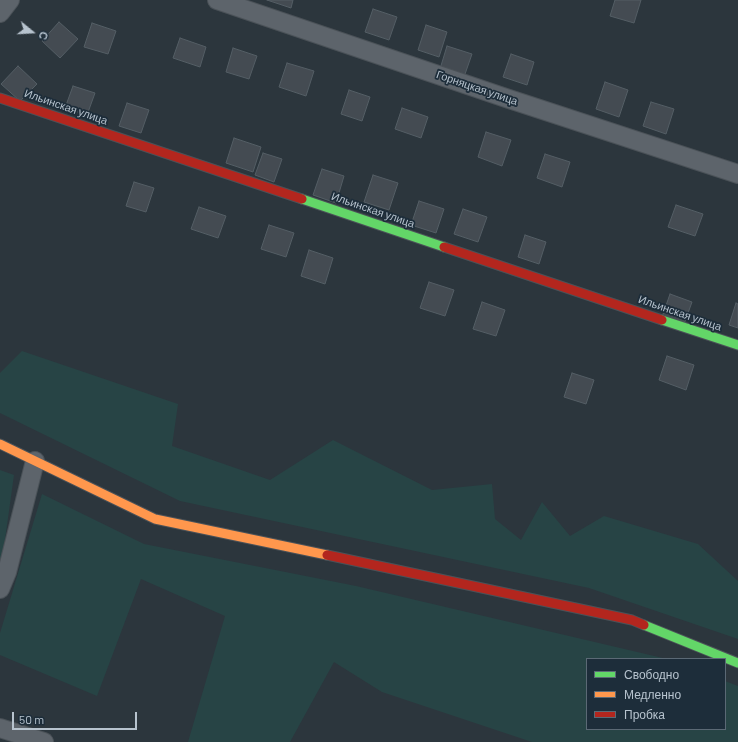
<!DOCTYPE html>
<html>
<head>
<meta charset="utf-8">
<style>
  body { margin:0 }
  #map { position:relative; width:738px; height:742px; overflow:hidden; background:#2c363d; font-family:Barlow,sans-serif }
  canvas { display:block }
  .legend { position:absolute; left:586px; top:658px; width:140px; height:72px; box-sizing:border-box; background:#1d2d3a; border:1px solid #5b6975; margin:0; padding:5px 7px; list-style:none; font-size:12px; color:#b7c3ce }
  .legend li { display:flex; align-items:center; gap:8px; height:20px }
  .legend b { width:20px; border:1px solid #5b6975 }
  .north { position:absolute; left:12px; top:12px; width:40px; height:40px; -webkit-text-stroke:3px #1d2d3a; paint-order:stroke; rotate:108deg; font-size:11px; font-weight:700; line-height:16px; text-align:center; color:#b7c3ce }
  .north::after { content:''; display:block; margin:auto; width:14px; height:18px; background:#b7c3ce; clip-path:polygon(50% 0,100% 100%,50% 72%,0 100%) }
  .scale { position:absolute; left:12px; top:712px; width:125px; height:18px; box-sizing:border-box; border:2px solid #b7c3ce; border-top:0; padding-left:5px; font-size:12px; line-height:14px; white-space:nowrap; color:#b7c3ce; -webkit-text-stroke:3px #1d2d3a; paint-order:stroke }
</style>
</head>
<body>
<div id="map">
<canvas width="738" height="742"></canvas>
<ul class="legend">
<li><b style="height:5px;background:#63d668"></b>Свободно</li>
<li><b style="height:5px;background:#ff974d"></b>Медленно</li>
<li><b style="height:5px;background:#b3261e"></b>Пробка</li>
</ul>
<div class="north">С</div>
<div class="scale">50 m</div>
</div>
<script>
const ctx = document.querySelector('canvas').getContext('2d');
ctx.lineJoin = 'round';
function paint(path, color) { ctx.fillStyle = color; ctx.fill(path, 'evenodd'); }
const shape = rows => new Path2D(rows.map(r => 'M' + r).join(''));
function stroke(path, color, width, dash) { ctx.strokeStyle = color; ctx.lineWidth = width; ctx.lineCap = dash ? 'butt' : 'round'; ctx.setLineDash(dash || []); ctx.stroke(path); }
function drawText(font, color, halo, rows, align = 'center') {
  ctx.font = font + ' Barlow,sans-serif'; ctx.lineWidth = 3.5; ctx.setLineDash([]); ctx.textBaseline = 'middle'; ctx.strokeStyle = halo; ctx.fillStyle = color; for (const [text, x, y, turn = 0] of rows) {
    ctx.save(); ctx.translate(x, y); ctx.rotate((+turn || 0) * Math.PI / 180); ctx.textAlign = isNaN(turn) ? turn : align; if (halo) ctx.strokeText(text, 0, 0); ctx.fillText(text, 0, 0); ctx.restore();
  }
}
paint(shape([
  [22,351,178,404,172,446,270,480,333,440,432,490,492,484,495,519,521,540,542,502,570,536,604,516,698,544,738,581,738,639,589,588,180,501,0,413,0,373],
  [0,470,14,475,3,554,0,560],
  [42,494,144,544,356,586,667,659,587,659,587,729,725,729,725,681,738,686,738,742,532,742,382,692,334,662,290,742,188,742,225,616,141,579,97,696,0,655,0,633]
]), '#274445');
const building = shape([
  [267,0,293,0,291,8,267,0],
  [615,0,641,0,634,23,610,16,615,0],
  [373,9,397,17,389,40,365,32,373,9],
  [59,22,78,39,60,58,42,41,59,22],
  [92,23,116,31,108,54,84,47,92,23],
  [426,25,447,32,439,57,418,50,426,25],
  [180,38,206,47,200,67,173,58,180,38],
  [447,46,472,54,464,77,440,69,447,46],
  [233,48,257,56,249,79,226,72,233,48],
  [511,54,534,62,527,85,503,77,511,54],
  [287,63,314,71,306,96,279,87,287,63],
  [18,66,37,84,20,101,1,84,18,66],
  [605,82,628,90,619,117,596,109,605,82],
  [73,86,95,93,87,115,65,108,73,86],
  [349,90,370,97,362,121,341,114,349,90],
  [651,102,674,109,666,134,643,126,651,102],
  [127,103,149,110,141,133,119,126,127,103],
  [402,108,428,117,421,138,395,129,402,108],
  [486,132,511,140,502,166,478,157,486,132],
  [234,138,261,147,253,172,226,163,234,138],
  [263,153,282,159,274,182,255,175,263,153],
  [545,154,570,162,562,187,537,178,545,154],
  [322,169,344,176,336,203,313,195,322,169],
  [373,175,398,183,389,210,364,202,373,175],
  [134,182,154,188,146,212,126,206,134,182],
  [419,201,444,209,436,233,411,225,419,201],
  [676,205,703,214,695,236,668,227,676,205],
  [199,207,226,216,218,238,191,229,199,207],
  [463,209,487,217,478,242,454,234,463,209],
  [269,225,294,233,286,257,261,249,269,225],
  [525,235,546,242,539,264,518,257,525,235],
  [309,250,333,258,325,284,301,276,309,250],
  [429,282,454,290,445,316,420,308,429,282],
  [670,294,692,302,684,324,662,317,670,294],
  [482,302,505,310,496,336,473,329,482,302],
  [736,303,738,304,738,328,729,325,736,303],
  [667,356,694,365,686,390,659,380,667,356],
  [572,373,594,380,586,404,564,397,572,373]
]);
paint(building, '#444b52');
stroke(building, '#545e65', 1);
const street = shape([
  [217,0,506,98,738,174],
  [0,13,10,0],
  [0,589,7,572,35,461],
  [0,728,44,742]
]);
const fast = shape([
  [302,199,444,247],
  [662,320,738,345],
  [644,625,738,663]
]);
const slow = shape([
  [0,444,155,519,327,555]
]);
const jam = shape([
  [0,98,302,199],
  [444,247,662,320],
  [327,555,632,620,644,625]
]);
stroke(street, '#4b5258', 20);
stroke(fast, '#4b5258', 11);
stroke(slow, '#4b5258', 11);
stroke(jam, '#4b5258', 11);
stroke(street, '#5d646b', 18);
stroke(fast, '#63d668', 9);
stroke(slow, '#ff974d', 9);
stroke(jam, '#b3261e', 9);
drawText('11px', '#b7c3ce', '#1d2d3a', [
  ["Горняцкая улица",477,88,19],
  ["Ильинская улица",66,107,19],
  ["Ильинская улица",373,210,19],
  ["Ильинская улица",680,313,19]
]);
</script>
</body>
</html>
